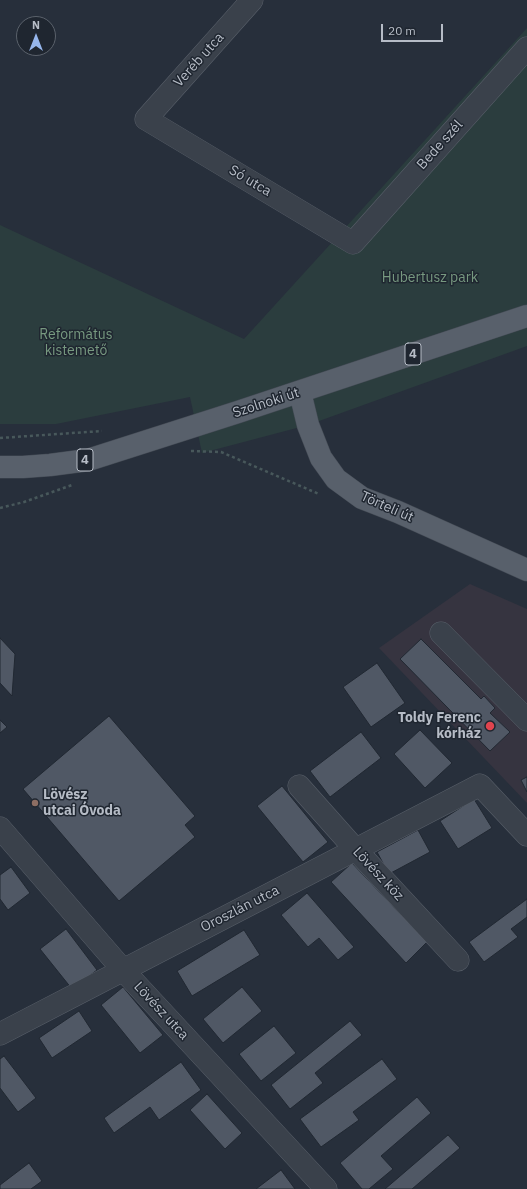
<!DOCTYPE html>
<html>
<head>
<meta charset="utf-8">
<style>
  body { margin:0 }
  #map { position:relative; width:527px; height:1189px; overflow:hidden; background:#272f3b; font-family:"IBM Plex Sans",sans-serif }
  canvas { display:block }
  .north { position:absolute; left:16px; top:16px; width:40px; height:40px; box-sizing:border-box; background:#1f2630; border:1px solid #5b626c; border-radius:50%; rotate:0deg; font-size:11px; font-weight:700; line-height:16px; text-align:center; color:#b6bcc6 }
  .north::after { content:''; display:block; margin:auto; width:14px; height:18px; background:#96b6ec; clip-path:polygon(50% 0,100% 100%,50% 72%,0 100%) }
  .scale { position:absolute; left:381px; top:24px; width:62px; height:18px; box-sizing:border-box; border:2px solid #b6bcc6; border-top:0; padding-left:5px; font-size:12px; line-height:14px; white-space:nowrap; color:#b6bcc6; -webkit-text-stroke:3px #1f2630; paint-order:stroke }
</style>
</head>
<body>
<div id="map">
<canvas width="527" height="1189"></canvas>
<div class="north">N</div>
<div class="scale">20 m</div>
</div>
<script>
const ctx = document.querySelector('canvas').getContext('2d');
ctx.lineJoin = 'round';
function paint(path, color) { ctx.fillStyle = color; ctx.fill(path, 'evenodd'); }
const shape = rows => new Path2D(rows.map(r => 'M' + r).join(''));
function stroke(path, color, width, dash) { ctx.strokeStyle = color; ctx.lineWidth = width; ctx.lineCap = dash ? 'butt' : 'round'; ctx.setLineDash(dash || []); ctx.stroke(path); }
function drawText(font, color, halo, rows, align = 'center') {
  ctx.font = font + ' "IBM Plex Sans",sans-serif'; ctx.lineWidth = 3; ctx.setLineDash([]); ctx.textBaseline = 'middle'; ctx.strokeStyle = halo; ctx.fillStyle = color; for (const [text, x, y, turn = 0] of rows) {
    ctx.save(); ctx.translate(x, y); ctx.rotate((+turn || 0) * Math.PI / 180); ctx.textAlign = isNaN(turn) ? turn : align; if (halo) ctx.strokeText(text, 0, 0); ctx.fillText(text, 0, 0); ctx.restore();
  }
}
paint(shape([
  [470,584,527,609,527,803,379,648]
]), '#363440');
paint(shape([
  [527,28,527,346,308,425,202,453,190,397,56,424,0,424,0,225,244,339]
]), '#2b3d3e');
const building = shape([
  [0,638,15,654,12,696,0,683,0,638],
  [421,639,481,699,484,696,495,708,490,713,510,732,490,751,400,659,421,639],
  [377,663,405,703,371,727,343,687,377,663],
  [109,716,195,816,185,825,195,837,119,901,23,789,109,716],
  [0,720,7,727,0,733,0,720],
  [420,730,452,763,425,788,394,754,420,730],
  [361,732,381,758,330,797,310,771,361,732],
  [527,777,527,792,521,780,527,777],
  [282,786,328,842,303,862,257,806,282,786],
  [474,799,492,828,458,849,440,821,474,799],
  [418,830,430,852,389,874,377,852,418,830],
  [352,863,427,942,406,963,331,882,352,863],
  [11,867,30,893,8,910,0,899,0,875,11,867],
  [307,893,354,947,338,960,319,938,308,947,281,915,307,893],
  [527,899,527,917,511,929,518,937,484,962,469,942,527,899],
  [66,929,97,970,72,989,40,949,66,929],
  [244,930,260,955,192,996,177,971,244,930],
  [123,987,163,1035,140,1053,101,1005,123,987],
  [242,987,262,1011,223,1043,203,1019,242,987],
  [79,1011,92,1031,52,1058,39,1038,79,1011],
  [350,1021,362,1035,315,1073,323,1083,290,1109,271,1085,350,1021],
  [274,1026,296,1053,261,1081,239,1054,274,1026],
  [4,1056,36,1098,18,1112,0,1088,0,1059,4,1056],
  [382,1059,397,1079,353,1112,359,1120,321,1147,300,1119,382,1059],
  [181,1062,201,1090,159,1120,150,1107,114,1133,104,1118,181,1062],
  [207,1094,242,1133,225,1149,190,1110,207,1094],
  [417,1097,431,1113,381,1156,393,1169,369,1189,362,1189,340,1163,417,1097],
  [448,1135,460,1148,412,1189,385,1189,448,1135],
  [29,1163,42,1181,31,1189,0,1189,0,1185,29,1163],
  [281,1170,295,1189,256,1189,281,1170]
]);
paint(building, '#505865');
stroke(building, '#212832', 1);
const minor = shape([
  [252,0,146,119,353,243,527,48],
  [441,633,527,720],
  [299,786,355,849,458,960],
  [0,828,123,970,326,1189],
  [0,1034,480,785,527,835]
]);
const major = shape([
  [300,392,308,425,321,458,336,479,362,498,398,512,527,570],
  [0,467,23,467,50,465,88,460,238,412,527,316]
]);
stroke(minor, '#585f69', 23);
stroke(major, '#434a54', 23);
stroke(shape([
  [0,438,102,431],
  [191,451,221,452,319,494],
  [0,508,24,502,72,485]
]), '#48585b', 2.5, [3, 3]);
stroke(minor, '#3a414b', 22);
stroke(major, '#58606b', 22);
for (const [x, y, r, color] of [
  [490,726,5,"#e0444e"],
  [35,803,4,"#8d6e63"]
]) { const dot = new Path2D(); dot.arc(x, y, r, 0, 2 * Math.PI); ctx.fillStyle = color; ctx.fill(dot); stroke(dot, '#1f2630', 1.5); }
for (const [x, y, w] of [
  [413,354,16],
  [85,460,16]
]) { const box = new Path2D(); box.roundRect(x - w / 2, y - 11, w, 22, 3); ctx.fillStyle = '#1f2630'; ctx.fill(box); stroke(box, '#b6bcc6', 1); }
drawText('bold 13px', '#b6bcc6', null, [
  ["4",413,354],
  ["4",85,460]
]);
drawText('14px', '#b6bcc6', '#1f2630', [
  ["Veréb utca",199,60,-48],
  ["Bede szél",440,145,-48],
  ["Só utca",250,181,31],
  ["Szolnoki út",266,403,-18],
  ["Törteli út",387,507,24],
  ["Lövész köz",378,874,47],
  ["Oroszlán utca",240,909,-27],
  ["Lövész utca",161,1011,47]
]);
drawText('14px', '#779980', '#1f2630', [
  ["Hubertusz park",430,278],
  ["Református",76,335],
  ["kistemető",76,351]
]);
drawText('bold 14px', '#b6bcc6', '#1f2630', [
  ["Toldy Ferenc",481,718],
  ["kórház",481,734],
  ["Lövész",43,795,"left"],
  ["utcai Óvoda",43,811,"left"]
], 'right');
</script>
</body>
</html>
